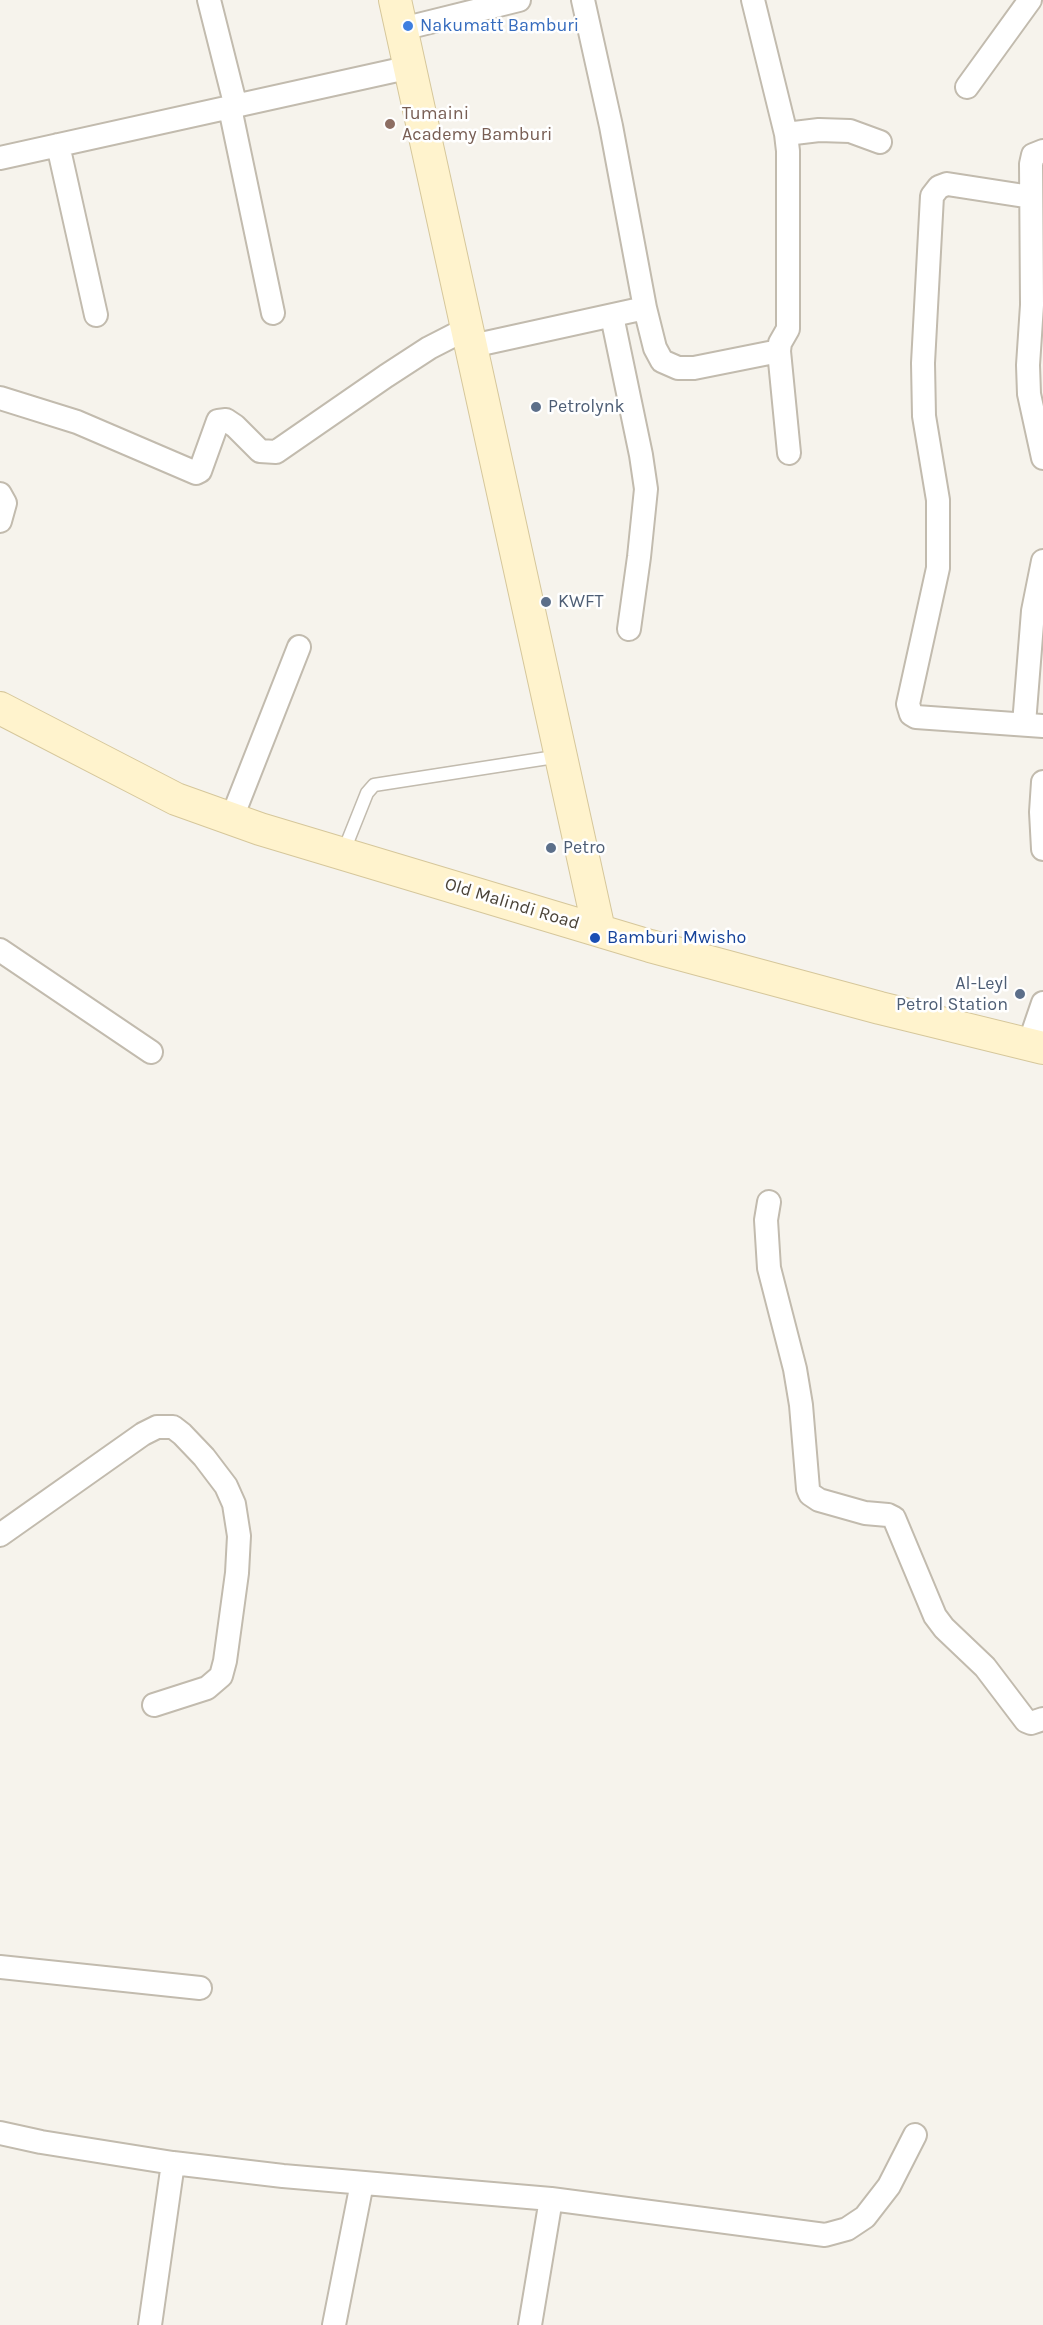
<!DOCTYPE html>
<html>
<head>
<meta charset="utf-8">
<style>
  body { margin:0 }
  canvas { display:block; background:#f6f3ec }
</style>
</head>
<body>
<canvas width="1043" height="2325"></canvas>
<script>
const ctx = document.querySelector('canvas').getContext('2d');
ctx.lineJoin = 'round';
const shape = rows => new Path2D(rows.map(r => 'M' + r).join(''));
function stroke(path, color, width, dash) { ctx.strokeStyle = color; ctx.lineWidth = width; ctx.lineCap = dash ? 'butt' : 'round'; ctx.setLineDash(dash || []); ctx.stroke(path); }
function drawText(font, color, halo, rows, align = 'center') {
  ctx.font = font + ' Karla,sans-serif'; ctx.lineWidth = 5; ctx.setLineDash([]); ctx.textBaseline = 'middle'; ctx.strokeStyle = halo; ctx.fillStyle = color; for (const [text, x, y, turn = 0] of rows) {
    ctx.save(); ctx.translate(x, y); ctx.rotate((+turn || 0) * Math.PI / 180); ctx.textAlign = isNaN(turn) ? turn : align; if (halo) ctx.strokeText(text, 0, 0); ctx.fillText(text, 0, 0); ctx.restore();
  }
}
const lane = shape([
  [343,853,367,793,374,785,561,756]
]);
const street = shape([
  [209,0,236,107],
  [753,0,786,134,788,151,788,329,780,343,779,351,789,453],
  [402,29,519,0],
  [967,87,1030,0],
  [230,108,273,313],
  [786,134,819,130,850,131,880,142],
  [58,145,96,315],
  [1043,151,1033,155,1031,164,1032,305,1028,365,1029,394,1043,458],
  [0,158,411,67],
  [1031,197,947,184,939,187,932,196,923,363,924,416,938,500,938,568,908,704,911,714,916,717,1043,726],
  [645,308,655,348,662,361,678,368,694,368,779,351],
  [612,316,641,455,646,489,639,557,629,629],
  [472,346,645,308,611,126,583,0],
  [0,398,77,422,196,473,200,471,218,421,226,420,235,426,260,451,276,452,386,376,429,348,468,328],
  [0,494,5,503,0,521],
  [1024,724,1033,611,1043,561],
  [1043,782,1041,812,1043,849],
  [231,820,299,647],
  [0,950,151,1052],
  [1029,1044,1043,1003],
  [769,1202,766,1220,769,1268,795,1369,801,1405,808,1489,810,1494,819,1500,865,1513,888,1515,894,1518,935,1616,944,1628,985,1667,1026,1721,1031,1723,1043,1719],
  [0,1535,143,1434,157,1427,173,1427,182,1434,204,1457,226,1486,234,1504,239,1536,237,1573,225,1661,221,1676,207,1688,154,1705],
  [0,1967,200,1988],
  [0,2133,41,2142,173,2163,283,2176,551,2199,825,2235,847,2229,865,2217,889,2186,915,2135],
  [150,2325,173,2163],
  [334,2325,362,2183],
  [530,2325,551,2199]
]);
const secondary = shape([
  [395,0,599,930],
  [0,708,176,799,260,829,650,946,880,1008,1043,1048]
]);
stroke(lane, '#c2bbae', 15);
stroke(street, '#c2bbae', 26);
stroke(secondary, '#d6c79b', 34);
stroke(lane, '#fff', 12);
stroke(street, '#fff', 22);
stroke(secondary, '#fff3cd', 32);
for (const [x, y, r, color] of [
  [408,26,6,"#3f7fe0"],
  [390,124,6,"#8d6e63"],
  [536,407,6,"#5c6f8a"],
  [546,602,6,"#5c6f8a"],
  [551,848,6,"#5c6f8a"],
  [595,938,6,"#1a4fb4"],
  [1020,994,6,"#5c6f8a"]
]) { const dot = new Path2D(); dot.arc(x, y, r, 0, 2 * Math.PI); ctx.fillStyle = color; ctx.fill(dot); stroke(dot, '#fff', 2); }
drawText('18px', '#366cbe', '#fff', [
  ["Nakumatt Bamburi",420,26]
], 'left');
drawText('18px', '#785e54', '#fff', [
  ["Tumaini",402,114],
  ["Academy Bamburi",402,135]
], 'left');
drawText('18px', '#4e5e75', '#fff', [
  ["Petrolynk",548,407],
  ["KWFT",558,602],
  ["Petro",563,848],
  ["Al-Leyl",1008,984,"right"],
  ["Petrol Station",1008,1005,"right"]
], 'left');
drawText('18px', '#4b4439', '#fff', [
  ["Old Malindi Road",512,904,17]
]);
drawText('18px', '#164399', '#fff', [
  ["Bamburi Mwisho",607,938]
], 'left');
</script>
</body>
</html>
